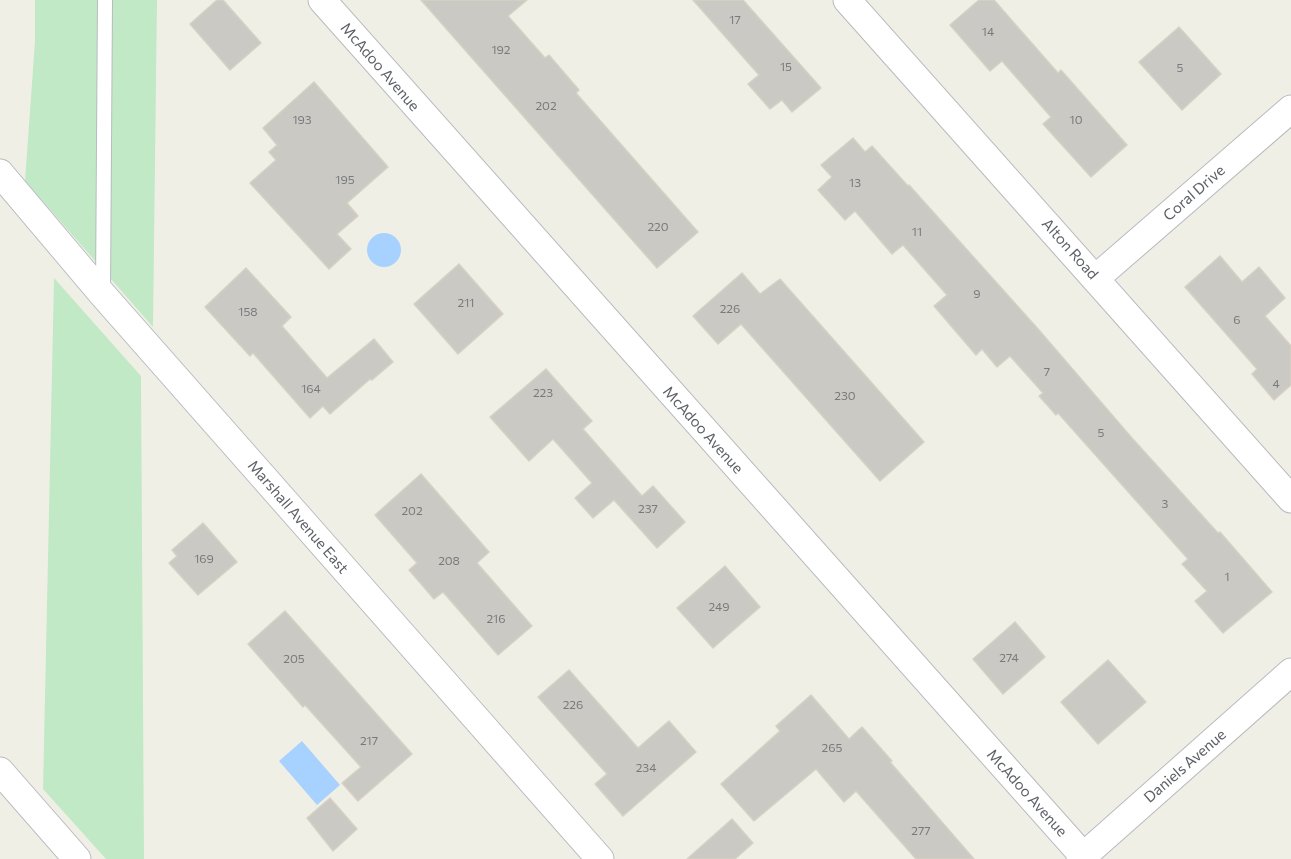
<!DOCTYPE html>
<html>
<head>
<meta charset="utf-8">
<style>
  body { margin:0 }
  canvas { display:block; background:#f0efe6 }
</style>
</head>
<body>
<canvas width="1291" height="859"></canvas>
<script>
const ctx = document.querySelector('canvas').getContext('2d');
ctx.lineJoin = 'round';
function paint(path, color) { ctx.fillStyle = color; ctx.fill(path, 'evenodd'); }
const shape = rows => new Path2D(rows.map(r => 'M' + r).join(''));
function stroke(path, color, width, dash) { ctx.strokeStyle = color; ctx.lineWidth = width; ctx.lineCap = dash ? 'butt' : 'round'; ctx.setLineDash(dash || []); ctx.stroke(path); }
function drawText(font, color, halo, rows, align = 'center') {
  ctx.font = font + ' Commissioner,sans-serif'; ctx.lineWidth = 6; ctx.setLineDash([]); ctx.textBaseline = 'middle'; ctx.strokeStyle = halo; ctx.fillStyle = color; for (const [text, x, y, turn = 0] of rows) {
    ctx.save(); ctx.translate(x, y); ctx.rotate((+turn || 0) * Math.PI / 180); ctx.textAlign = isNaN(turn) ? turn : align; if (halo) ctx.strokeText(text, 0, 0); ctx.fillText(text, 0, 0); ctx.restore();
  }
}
paint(shape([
  [35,0,157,0,153,327,25,181,35,41],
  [54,278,141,376,144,859,106,859,43,789]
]), '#c2e9c5');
paint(shape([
  '367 250a17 17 0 1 1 34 0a17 17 0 1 1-34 0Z',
  [302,741,340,785,317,805,279,761]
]), '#a7d2ff');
const building = shape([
  [217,0,223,0,261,43,230,70,190,24,217,0],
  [421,0,527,0,508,16,545,58,549,55,579,90,576,93,698,232,657,268,421,0],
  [693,0,743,0,821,88,792,112,782,100,770,109,748,84,759,75,693,0],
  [979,0,994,0,1058,73,1061,70,1127,145,1091,177,1043,124,1051,117,1002,61,990,71,950,25,979,0],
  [1179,27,1221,74,1182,110,1139,62,1179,27],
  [314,82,388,167,347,203,358,216,337,234,351,249,329,269,250,183,276,160,269,152,277,145,263,128,314,82],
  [853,138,865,152,872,146,908,186,909,185,1039,330,1132,438,1218,533,1220,532,1272,592,1223,633,1195,601,1207,591,1182,564,1188,559,1058,413,1056,415,1039,396,1043,393,1010,356,997,367,982,349,976,355,934,306,947,295,903,245,892,254,855,211,845,220,818,190,832,177,821,165,853,138],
  [1220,256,1242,282,1259,267,1285,298,1265,316,1291,346,1291,385,1274,400,1252,374,1257,369,1185,287,1220,256],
  [459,264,503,314,458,354,414,304,459,264],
  [246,268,291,317,282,326,327,378,374,339,393,362,372,380,370,379,330,414,323,406,310,418,253,353,250,356,205,307,246,268],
  [742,273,760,294,780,279,924,442,880,481,741,324,718,344,693,316,742,273],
  [546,369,592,421,583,429,642,496,653,486,685,522,657,548,614,500,593,518,575,498,592,483,553,439,529,461,490,417,546,369],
  [421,474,489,552,477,563,532,626,498,655,443,592,434,599,409,570,417,563,375,515,421,474],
  [203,523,237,562,198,595,169,563,177,556,172,550,203,523],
  [725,566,760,607,713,648,677,608,725,566],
  [285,611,412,754,358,801,342,783,361,767,305,705,303,707,248,644,285,611],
  [1015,622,1045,657,1003,694,973,659,1015,622],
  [1108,660,1146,702,1098,744,1061,702,1108,660],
  [569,670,638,748,669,721,696,752,623,816,595,784,607,774,538,697,569,670],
  [811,695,849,739,862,727,892,761,890,762,974,859,916,859,856,791,844,802,816,769,754,821,721,784,780,731,776,726,811,695],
  [330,798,357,829,333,851,307,818,330,798],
  [732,819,753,843,735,859,687,859,732,819]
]);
paint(building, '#cbc9c3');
stroke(building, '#d6d1c4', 1.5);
const service = shape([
  [103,290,105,0]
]);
const minor = shape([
  [322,0,1086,859],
  [847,0,1291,499],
  [0,173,103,295,600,859],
  [1096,278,1291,109],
  [0,771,77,859],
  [1080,859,1291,672]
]);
stroke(service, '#b8bbc0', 16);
stroke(minor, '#b8bbc0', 29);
stroke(service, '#fff', 14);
stroke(minor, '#fff', 27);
drawText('12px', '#787b7e', null, [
  ["17",735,20],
  ["14",988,32],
  ["192",501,50],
  ["15",786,67],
  ["5",1180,68],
  ["202",546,106],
  ["193",302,120],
  ["10",1076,120],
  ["195",345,180],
  ["13",855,183],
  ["220",658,227],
  ["11",917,232],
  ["9",977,294],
  ["211",466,303],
  ["226",730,309],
  ["158",248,312],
  ["6",1237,320],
  ["7",1047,372],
  ["4",1276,384],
  ["164",311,389],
  ["223",543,393],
  ["230",845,396],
  ["5",1101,433],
  ["3",1165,504],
  ["237",648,509],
  ["202",412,511],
  ["169",204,559],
  ["208",449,561],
  ["1",1227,577],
  ["249",719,607],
  ["216",496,619],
  ["274",1009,658],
  ["205",294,659],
  ["226",573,705],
  ["217",369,741],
  ["265",832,748],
  ["234",646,768],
  ["277",921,831]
]);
drawText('15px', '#5d6167', '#fff', [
  ["McAdoo Avenue",380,67,49],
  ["Coral Drive",1194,193,-41],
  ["Alton Road",1070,249,48],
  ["McAdoo Avenue",703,430,48],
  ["Marshall Avenue East",298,517,49],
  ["Daniels Avenue",1185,766,-41],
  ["McAdoo Avenue",1027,793,48]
]);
</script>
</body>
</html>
